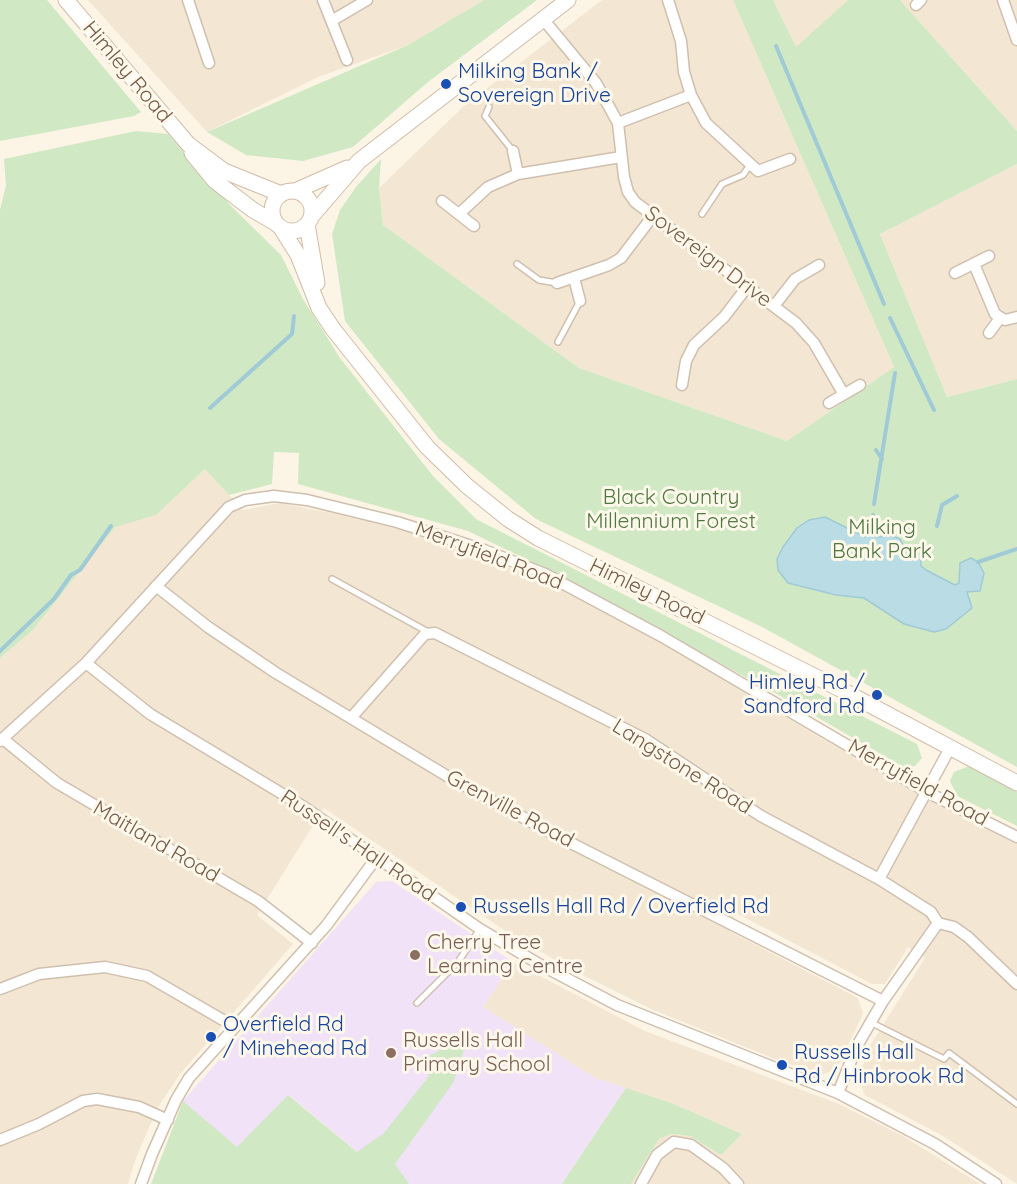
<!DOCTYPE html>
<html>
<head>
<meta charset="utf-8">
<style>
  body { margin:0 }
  canvas { display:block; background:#fcf4e5 }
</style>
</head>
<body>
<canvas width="1017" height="1184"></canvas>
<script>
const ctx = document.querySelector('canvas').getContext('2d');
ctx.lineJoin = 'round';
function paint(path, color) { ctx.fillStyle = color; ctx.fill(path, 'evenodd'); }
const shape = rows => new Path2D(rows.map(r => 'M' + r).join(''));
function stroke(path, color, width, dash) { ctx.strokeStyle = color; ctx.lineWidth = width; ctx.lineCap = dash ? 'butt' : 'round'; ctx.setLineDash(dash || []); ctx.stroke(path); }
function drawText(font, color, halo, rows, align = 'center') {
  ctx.font = font + ' Quicksand,sans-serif'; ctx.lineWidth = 6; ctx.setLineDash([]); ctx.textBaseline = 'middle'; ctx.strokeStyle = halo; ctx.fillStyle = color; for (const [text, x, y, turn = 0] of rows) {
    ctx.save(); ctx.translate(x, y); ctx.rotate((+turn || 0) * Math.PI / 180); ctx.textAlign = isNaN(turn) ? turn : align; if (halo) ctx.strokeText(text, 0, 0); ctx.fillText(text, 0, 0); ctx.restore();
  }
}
paint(shape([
  [88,0,484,0,408,45,318,77,207,132],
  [602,0,733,0,894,367,787,441,579,368,383,225,379,188,464,106],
  [773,0,848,0,796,48],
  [900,0,911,0,909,2,917,11,928,0,1017,0,1017,131],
  [1017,164,1017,379,947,397,880,234],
  [205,469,243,510,280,503,336,514,420,534,542,580,662,643,826,741,1017,844,1017,1184,943,1136,865,1095,858,1078,871,1044,925,958,908,947,885,984,872,984,736,913,729,931,858,998,863,1014,836,1070,823,1074,780,1061,651,1009,565,966,507,932,324,808,257,915,293,944,180,1074,157,1109,136,1158,128,1184,0,1184,0,658,33,630,115,526,156,515],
  [513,962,645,1031,839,1104,903,1136,980,1184,631,1184,659,1139,671,1134,690,1136,721,1155,742,1134,674,1104,595,1078,483,1007]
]), '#f3e7d3');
paint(shape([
  [392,881,513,962,483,1007,595,1078,626,1088,562,1184,396,1184,289,1095,237,1148,183,1101,376,882]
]), '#f1e2f8');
paint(shape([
  [0,0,47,0,141,112,134,116,0,141],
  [484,0,537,0,428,82,353,147,303,161,246,155,207,132,408,45],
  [733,0,773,0,796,47,848,0,900,0,1017,131,1017,164,880,234,947,397,1017,379,1017,767,762,627,536,519,439,439,345,321,332,234,340,210,356,187,381,159,379,188,383,225,579,368,787,441,894,367],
  [136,131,168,134,231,206,281,255,303,299,340,358,433,476,476,519,917,744,922,758,915,766,905,768,777,694,538,565,468,531,298,484,299,453,274,452,272,484,229,495,205,469,156,515,115,527,33,630,0,658,0,210,6,185,4,159],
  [969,766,1017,792,1017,826,957,796,950,781,954,772],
  [455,1042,464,1050,453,1083,395,1164,409,1184,151,1184,183,1101,237,1147,288,1095,357,1152,384,1133,429,1076,427,1057],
  [626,1088,674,1104,742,1134,721,1155,690,1136,671,1134,659,1139,631,1184,562,1184]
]), '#d0e9c4');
const water = shape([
  [825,517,865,537,870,531,877,537,892,536,900,539,904,546,921,555,921,566,926,570,955,585,959,583,960,563,971,558,978,562,984,573,980,591,967,592,972,608,946,629,934,632,904,624,864,598,836,595,788,583,778,570,777,559,783,547,797,528,809,520,825,517]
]);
paint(water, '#badce5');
stroke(water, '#a0cad6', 1.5);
stroke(shape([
  [776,46,884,304],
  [890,318,934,410],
  [210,408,292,334,294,316],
  [876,450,882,459],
  [874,504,895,373],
  [937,526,942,505,957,496],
  [870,531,873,515],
  [978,562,1017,549],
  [0,651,54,599,71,575,80,570,111,526]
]), '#a0cad6', 4);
const lane = shape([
  [489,107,485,116,513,151],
  [702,214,722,184,743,175,750,165],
  [517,264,539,280,557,283],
  [558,342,580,301],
  [332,579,428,632],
  [417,1003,458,962,480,929],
  [870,1022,944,1059,949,1053,1017,1104]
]);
const street = shape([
  [188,0,209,63],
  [323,0,347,60],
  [668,0,681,41,684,72,691,95,706,123,758,171,790,159],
  [1003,0,1017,40],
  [916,5,921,0],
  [543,19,596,83,618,123,624,177,628,192,635,202,796,323,814,343,843,393],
  [333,20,367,0],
  [618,123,691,95],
  [513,151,518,174],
  [442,201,474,226],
  [459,214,488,187,518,174,621,157],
  [974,264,995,314,1005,320,1017,317],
  [955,273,989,256],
  [574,278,580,301],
  [557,283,609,265,621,258,652,217],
  [774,306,795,279,819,265],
  [989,333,1000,318],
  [682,385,686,361,694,345,724,317,747,287],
  [829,403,860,385],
  [156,586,208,627,276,673,447,776,559,837,883,1001],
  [86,663,150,714,304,807,480,929,539,964,617,1005,838,1093,935,1144,996,1184],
  [351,718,425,634,435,633,645,739,761,816,879,879,931,912,938,923,954,927,968,937,1017,984],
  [3,739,57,783,258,901,312,943],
  [0,741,86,663,229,507,245,500,274,496,307,500,397,522,484,550,545,574,661,636,927,792,1017,837],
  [879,879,950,748],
  [0,989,39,974,105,967,147,976,235,1027],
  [838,1093,857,1046,883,1001,938,923],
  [0,1140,39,1124,83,1101,97,1099,139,1107,168,1120],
  [141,1184,152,1154,176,1100,189,1078,326,926,377,857],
  [641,1184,657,1155,674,1142,691,1145,723,1168,738,1184]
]);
const secondary = shape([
  [66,0,188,144,224,171,281,194],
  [192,153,214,180,228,191,253,210,277,224],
  [295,191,347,168],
  '272 211a20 20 0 1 1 40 0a20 20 0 1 1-40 0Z',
  [311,217,359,161,568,0],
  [307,224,317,283],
  [281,228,298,255,319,308,333,329,427,447,467,486,508,519,538,538,840,689,1017,783]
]);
stroke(lane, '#cfbfaf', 8);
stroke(street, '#cfbfaf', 13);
stroke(secondary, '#d0bda9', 17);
stroke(lane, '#fff', 5);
stroke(street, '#fff', 10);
stroke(secondary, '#fff', 15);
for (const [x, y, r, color] of [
  [446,84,6,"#1a4fb4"],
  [877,695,6,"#1a4fb4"],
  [461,907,6,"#1a4fb4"],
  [415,955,6,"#8d6e63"],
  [211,1037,6,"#1a4fb4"],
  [391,1053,6,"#8d6e63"],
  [782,1065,6,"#1a4fb4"]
]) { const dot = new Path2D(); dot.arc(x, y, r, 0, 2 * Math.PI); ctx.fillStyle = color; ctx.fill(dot); stroke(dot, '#fef8eb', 2); }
drawText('21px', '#745c4b', '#fef8eb', [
  ["Himley Road",127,72,50],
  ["Sovereign Drive",708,257,37],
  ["Merryfield Road",489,556,21],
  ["Himley Road",647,592,26],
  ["Langstone Road",682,767,32],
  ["Merryfield Road",918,783,29],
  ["Grenville Road",510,809,28],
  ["Maitland Road",156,842,30],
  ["Russell's Hall Road",358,846,34]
]);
drawText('21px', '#164399', '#fef8eb', [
  ["Milking Bank /",458,72],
  ["Sovereign Drive",458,96],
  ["Himley Rd /",865,683,"right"],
  ["Sandford Rd",865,707,"right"],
  ["Russells Hall Rd / Overfield Rd",473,907],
  ["Overfield Rd",223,1025],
  ["/ Minehead Rd",223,1049],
  ["Russells Hall",794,1053],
  ["Rd / Hinbrook Rd",794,1077]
], 'left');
drawText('21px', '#4f7943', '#fef8eb', [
  ["Black Country",671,498],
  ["Millennium Forest",671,522],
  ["Milking",882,528],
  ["Bank Park",882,552]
]);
drawText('21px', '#785e54', '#fef8eb', [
  ["Cherry Tree",427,943],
  ["Learning Centre",427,967],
  ["Russells Hall",403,1041],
  ["Primary School",403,1065]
], 'left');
</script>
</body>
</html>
